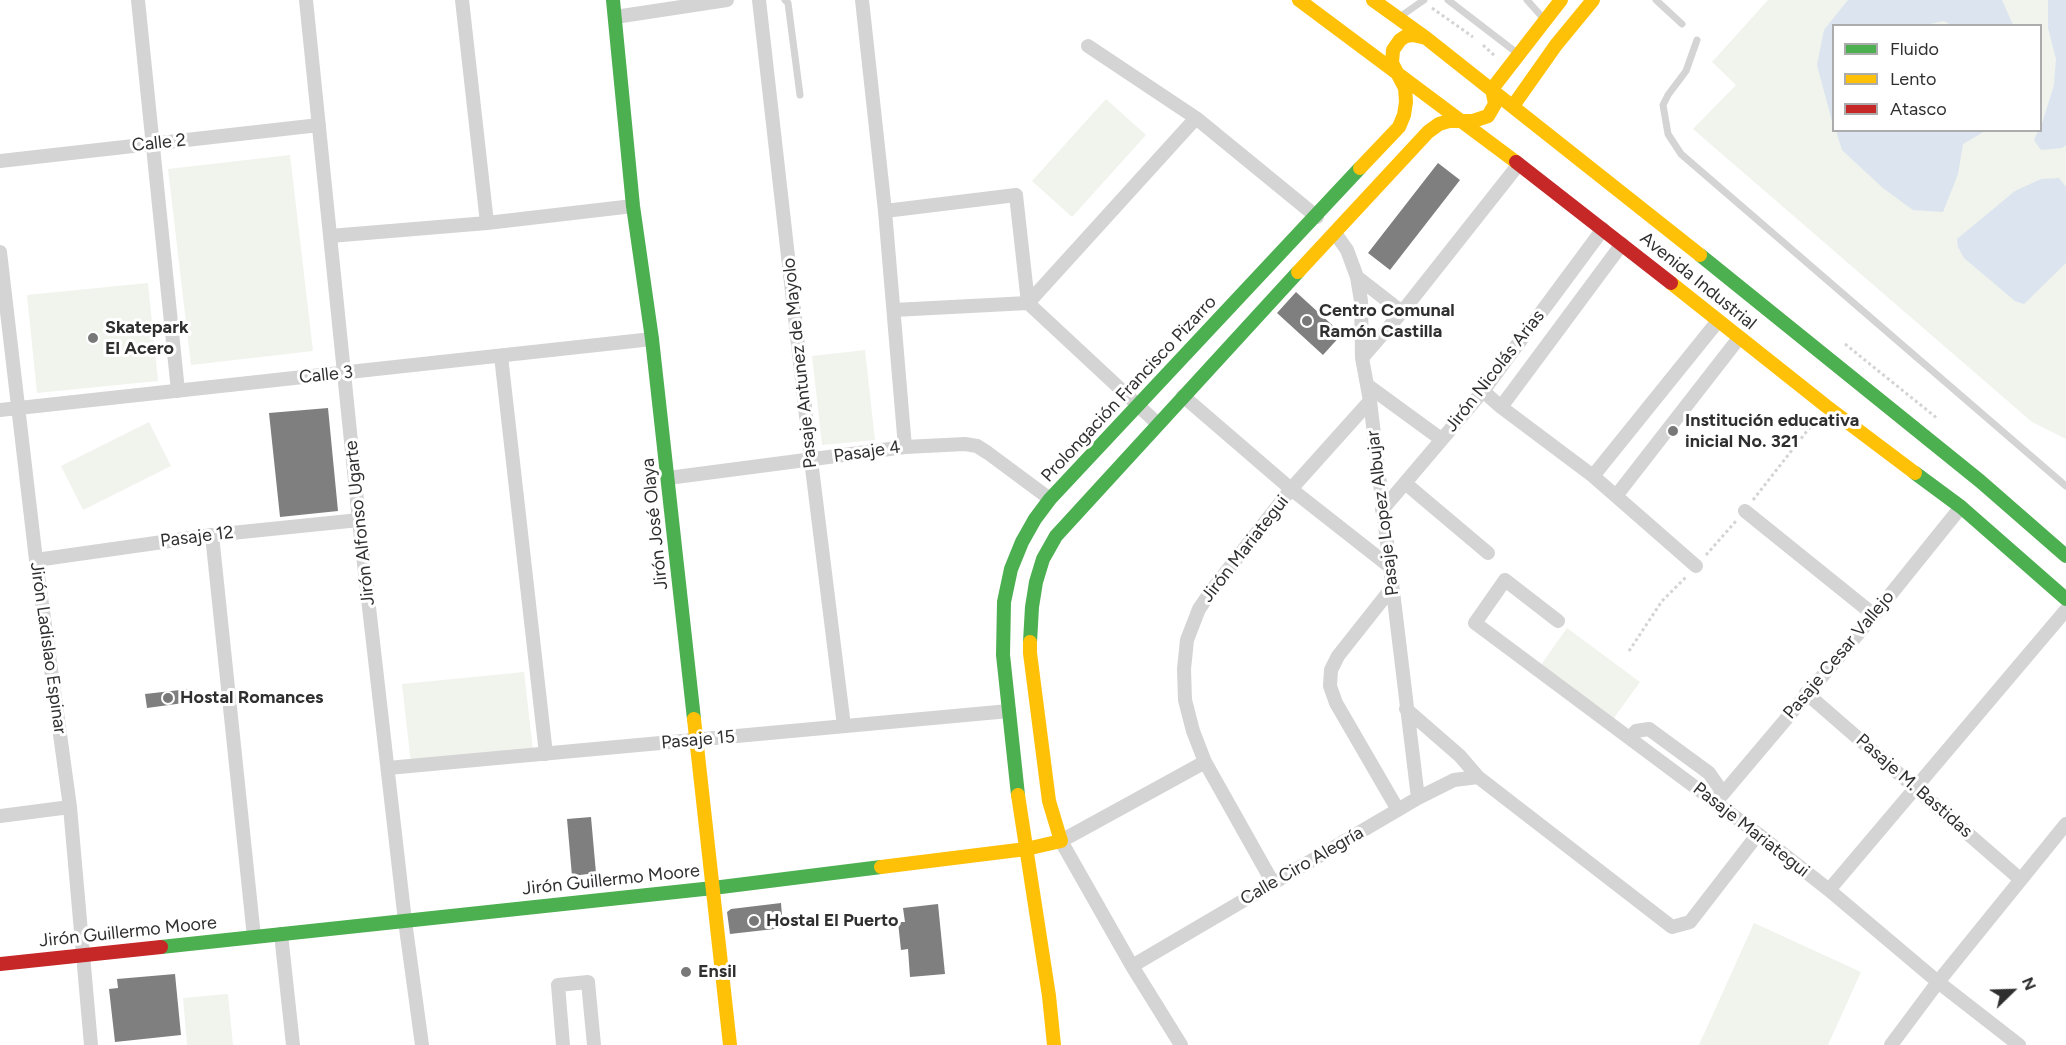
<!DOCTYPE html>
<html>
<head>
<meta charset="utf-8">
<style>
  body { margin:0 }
  #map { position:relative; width:2066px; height:1045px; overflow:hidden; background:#fff; font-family:Figtree,sans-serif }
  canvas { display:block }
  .legend { position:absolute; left:1832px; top:24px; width:210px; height:108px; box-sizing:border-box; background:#fff; border:2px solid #acacac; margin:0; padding:8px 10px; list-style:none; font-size:18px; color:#2f2f2f }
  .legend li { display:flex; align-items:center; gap:12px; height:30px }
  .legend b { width:30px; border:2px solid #acacac }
  .north { position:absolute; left:1982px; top:961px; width:60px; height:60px; -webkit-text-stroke:4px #fff; paint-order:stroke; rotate:67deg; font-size:16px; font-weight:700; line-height:24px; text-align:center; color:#2f2f2f }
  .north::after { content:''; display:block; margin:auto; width:21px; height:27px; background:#2f2f2f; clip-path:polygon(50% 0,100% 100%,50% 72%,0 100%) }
</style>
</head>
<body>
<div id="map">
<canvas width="2066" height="1045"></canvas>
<ul class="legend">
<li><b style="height:8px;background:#4caf50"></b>Fluido</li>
<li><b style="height:8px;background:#ffc107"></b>Lento</li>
<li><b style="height:8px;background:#c62828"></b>Atasco</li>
</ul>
<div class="north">N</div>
</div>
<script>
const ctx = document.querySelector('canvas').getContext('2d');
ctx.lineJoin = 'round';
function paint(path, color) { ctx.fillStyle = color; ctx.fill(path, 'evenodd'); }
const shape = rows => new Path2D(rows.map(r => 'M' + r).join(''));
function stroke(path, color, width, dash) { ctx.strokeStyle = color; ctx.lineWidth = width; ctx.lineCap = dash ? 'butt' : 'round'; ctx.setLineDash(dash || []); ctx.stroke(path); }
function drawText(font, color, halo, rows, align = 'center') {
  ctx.font = font + ' Figtree,sans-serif'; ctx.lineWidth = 6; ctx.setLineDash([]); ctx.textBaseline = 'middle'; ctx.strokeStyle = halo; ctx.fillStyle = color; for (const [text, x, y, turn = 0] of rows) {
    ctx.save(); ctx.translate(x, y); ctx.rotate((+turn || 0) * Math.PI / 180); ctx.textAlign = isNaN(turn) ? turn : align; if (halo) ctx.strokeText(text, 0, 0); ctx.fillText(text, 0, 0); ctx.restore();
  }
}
paint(shape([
  [1768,0,2066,0,2066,439,2032,422,1693,129,1736,85,1712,62],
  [1834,26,2040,26,2040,130,1834,130],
  [1106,99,1146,135,1072,217,1032,181],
  [290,155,313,351,191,365,168,169],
  [148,283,158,381,37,393,27,295],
  [865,350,875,440,822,445,812,356],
  [149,422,171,466,83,510,61,466],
  [1567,628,1640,682,1611,722,1538,669],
  [524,672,533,751,411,764,402,684],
  [1754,923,1861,972,1828,1045,1699,1045],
  [228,994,233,1045,187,1045,183,998]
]), '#f0f4ed');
paint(shape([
  [1848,0,2002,0,2013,25,1951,25,1944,21,1921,26,1834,26,1833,125,1817,65,1824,30],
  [2048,0,2066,0,2066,145,2062,148,2041,150,2034,140,2038,131,2040,130,2054,85,2056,59,2048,28],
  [1836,131,1836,130,1985,131,1963,144,1958,174,1943,212,1913,210,1883,188,1842,150],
  [2059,178,2066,187,2066,263,2024,304,2015,301,1964,258,1958,247,1957,239,2015,191,2041,179]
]), '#dce4ef');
paint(shape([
  [1438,163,1460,180,1390,270,1368,253],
  [1296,292,1342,334,1323,355,1277,313],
  [328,408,338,511,280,517,269,413],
  [189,689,191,702,147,708,145,694],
  [591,817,596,873,572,876,567,819],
  [781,903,783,928,730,934,727,912,731,909],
  [938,904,945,974,910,977,908,949,901,950,898,922,905,922,903,908],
  [175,974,181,1035,115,1042,109,989,118,988,117,979]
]), '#7f7f7f');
stroke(shape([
  [1432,8,1473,37],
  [1483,45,1496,57],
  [1845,344,1938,419],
  [1753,500,1814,422],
  [1706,555,1736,521],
  [1629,651,1662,601,1686,577]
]), '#d4d4d4', 3, [3, 3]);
stroke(shape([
  [785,0,788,3,800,95],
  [1448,0,1517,53],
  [1527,0,1543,18],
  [1656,0,1682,24],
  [1401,16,1424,0],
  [1697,40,1686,71,1668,95,1663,105,1668,134,1681,154,2066,486]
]), '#d4d4d4', 7);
stroke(shape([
  [138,0,178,391],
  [306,0,359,520,405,921,422,1045],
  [462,0,487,223],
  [759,0,811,460,844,726],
  [862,0,885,211,905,447],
  [615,17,727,0],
  [1088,46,1196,118,1317,217],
  [0,161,319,125],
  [885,211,1016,195,1028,303],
  [1335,233,1347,250,1357,277,1361,301,1362,358,1370,401,1418,798],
  [330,236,487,223,633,206],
  [0,252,36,560,70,807,91,1045],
  [1357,277,1402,312],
  [1028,303,1196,118],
  [894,310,1028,303,1158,424],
  [501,356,546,754],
  [1362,358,1402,312,1519,164],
  [1367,385,1441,439],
  [1483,391,1501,407,1593,476,1696,566],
  [1183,396,1291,489,1389,566],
  [1501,407,1622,244],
  [0,410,652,339],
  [1593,476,1718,321],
  [668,478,905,447,965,444,977,446,988,453,1050,499],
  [1405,483,1488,553],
  [1616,496,1739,338],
  [1382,510,1483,391,1603,229],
  [1745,511,1874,615],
  [212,535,254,937],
  [36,560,212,535,359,520],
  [1391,589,1338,656,1331,670,1330,686,1336,703,1398,810],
  [1558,621,1505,580,1475,623,1758,834,1829,890,1938,982,2019,1045],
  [1806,693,2020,879],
  [1406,709,1460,756,1478,777,1672,927,1690,922,1758,834],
  [1630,738,1636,731,1649,729,1709,773,1723,793],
  [388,768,1009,711],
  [1716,802,1874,615,1961,507],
  [0,816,70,807],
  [1273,883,1205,762,1193,731,1185,700,1184,669,1187,640,1199,609,1212,590,1291,489,1370,401],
  [1829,890,2066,610],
  [281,934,293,1045],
  [1132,966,1418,798,1454,780,1478,777],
  [563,1045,558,985,588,982,594,1045],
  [1181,1045,1132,966,1061,841,1205,762],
  [1891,1045,1938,982,2066,824]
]), '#d4d4d4', 14);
stroke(shape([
  [613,0,633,206,652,339,694,719],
  [1700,255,1980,481,2066,556],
  [1915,473,1961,507,2066,599],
  [1030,642,1032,607,1036,582,1043,559,1056,536,1298,272],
  [1018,795,1003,655,1004,602,1011,569,1022,542,1035,519,1050,499,1360,168],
  [161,947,713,888,881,867]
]), '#4caf50', 14);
stroke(shape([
  [1299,0,1516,162],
  [1373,0,1426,38,1700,255],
  [1513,106,1556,45,1593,0],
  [1360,168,1399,127,1404,115,1406,102,1405,88,1392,63,1393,50,1400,40,1406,36,1413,35,1426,38],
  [1298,272,1428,132,1439,124,1449,121,1473,121,1488,116,1495,104,1492,89,1561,0],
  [1671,283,1826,406,1915,473],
  [694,719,730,1045],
  [1018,795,1049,996,1054,1045],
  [881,867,1026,849,1061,841,1049,801,1030,653,1030,642]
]), '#ffc107', 14);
stroke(shape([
  [1516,162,1671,283],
  [0,964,161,947]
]), '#c62828', 14);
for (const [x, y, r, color] of [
  [1307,321,6,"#787878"],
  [93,338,6,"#787878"],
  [1673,431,6,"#787878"],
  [168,698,6,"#787878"],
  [754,921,6,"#787878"],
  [686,972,6,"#787878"]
]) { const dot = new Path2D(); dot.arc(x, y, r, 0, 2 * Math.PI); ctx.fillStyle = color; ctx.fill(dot); stroke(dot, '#fff', 2); }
drawText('18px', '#2f2f2f', '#fff', [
  ["Calle 2",159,143,-6],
  ["Avenida Industrial",1698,281,39],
  ["Pasaje Antunez de Mayolo",800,363,-96],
  ["Jirón Nicolás Arias",1495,371,-52],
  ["Calle 3",326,375,-6],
  ["Prolongación Francisco Pizarro",1129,389,-47],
  ["Pasaje 4",867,452,-8],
  ["Pasaje Lopez Albujar",1383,513,-97],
  ["Jirón Alfonso Ugarte",360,523,-96],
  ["Jirón José Olaya",655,524,-96],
  ["Pasaje 12",197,537,-7],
  ["Jirón Mariategui",1245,549,-52],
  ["Jirón Ladislao Espinar",48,648,82],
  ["Pasaje Cesar Vallejo",1839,655,-50],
  ["Pasaje 15",698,740,-5],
  ["Pasaje M. Bastidas",1914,786,41],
  ["Pasaje Mariategui",1751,830,38],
  ["Calle Ciro Alegría",1302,866,-30],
  ["Jirón Guillermo Moore",611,880,-6],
  ["Jirón Guillermo Moore",128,932,-6]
]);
drawText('bold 18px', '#2f2f2f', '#fff', [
  ["Centro Comunal",1319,311],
  ["Ramón Castilla",1319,332],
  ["Skatepark",105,328],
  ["El Acero",105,349],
  ["Institución educativa",1685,421],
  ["inicial No. 321",1685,442],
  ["Hostal Romances",180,698],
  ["Hostal El Puerto",766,921],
  ["Ensil",698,972]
], 'left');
</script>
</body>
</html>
